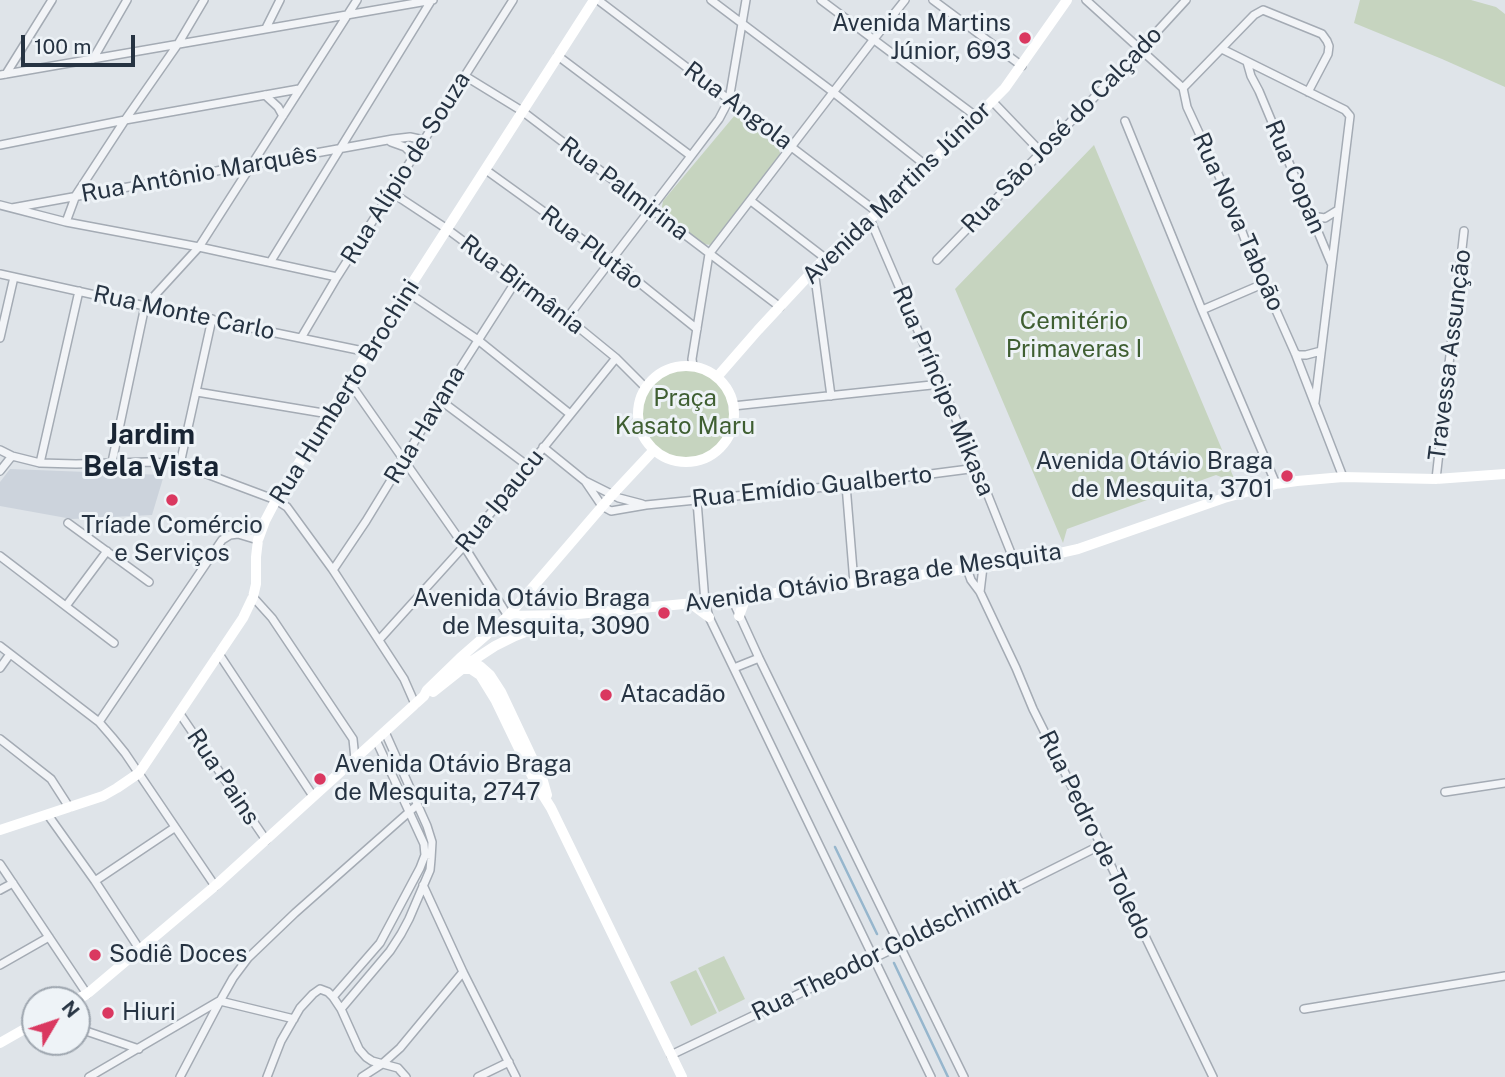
<!DOCTYPE html>
<html>
<head>
<meta charset="utf-8">
<style>
  body { margin:0 }
  #map { position:relative; width:1505px; height:1077px; overflow:hidden; background:#dfe4e9; font-family:"Public Sans",sans-serif }
  canvas { display:block }
  .north { position:absolute; left:21px; top:986px; width:70px; height:70px; box-sizing:border-box; background:#eef3f7; border:2px solid #9ea6af; border-radius:50%; rotate:51deg; font-size:19px; font-weight:700; line-height:28px; text-align:center; color:#263342 }
  .north::after { content:''; display:block; margin:auto; width:24px; height:32px; background:#da3860; clip-path:polygon(50% 0,100% 100%,50% 72%,0 100%) }
  .scale { position:absolute; left:21px; top:35px; width:114px; height:32px; box-sizing:border-box; border:4px solid #263342; border-top:0; padding-left:9px; font-size:21px; line-height:24px; white-space:nowrap; color:#263342; -webkit-text-stroke:5px #eef3f7; paint-order:stroke }
</style>
</head>
<body>
<div id="map">
<canvas width="1505" height="1077"></canvas>
<div class="north">N</div>
<div class="scale">100 m</div>
</div>
<script>
const ctx = document.querySelector('canvas').getContext('2d');
ctx.lineJoin = 'round';
function paint(path, color) { ctx.fillStyle = color; ctx.fill(path, 'evenodd'); }
const shape = rows => new Path2D(rows.map(r => 'M' + r).join(''));
function stroke(path, color, width, dash) { ctx.strokeStyle = color; ctx.lineWidth = width; ctx.lineCap = dash ? 'butt' : 'round'; ctx.setLineDash(dash || []); ctx.stroke(path); }
function drawText(font, color, halo, rows, align = 'center') {
  ctx.font = font + ' "Public Sans",sans-serif'; ctx.lineWidth = 6; ctx.setLineDash([]); ctx.textBaseline = 'middle'; ctx.strokeStyle = halo; ctx.fillStyle = color; for (const [text, x, y, turn = 0] of rows) {
    ctx.save(); ctx.translate(x, y); ctx.rotate((+turn || 0) * Math.PI / 180); ctx.textAlign = isNaN(turn) ? turn : align; if (halo) ctx.strokeText(text, 0, 0); ctx.fillText(text, 0, 0); ctx.restore();
  }
}
paint(shape([
  [10,469,164,475,152,515,72,519,0,506,0,482]
]), '#ccd3dc');
paint(shape([
  [1360,0,1471,0,1496,7,1505,14,1505,87,1442,59,1354,23],
  [735,115,777,146,781,155,711,245,703,244,699,243,661,212,663,201],
  [1094,145,1236,483,1216,475,1067,529,1063,543,955,289],
  '638 413a48 48 0 1 1 96 0a48 48 0 1 1-96 0Z',
  [724,956,745,999,719,1012,698,968],
  [696,970,717,1013,691,1026,670,982]
]), '#c6d4bf');
stroke(shape([
  [835,847,877,934],
  [894,963,948,1077]
]), '#96b6cd', 2.5);
const street = shape([
  [598,0,877,212],
  [711,0,833,92,928,167],
  [821,0,977,117],
  [933,0,1022,66],
  [1086,0,1183,88,1187,107,1231,202,1247,245,1295,353,1343,477],
  [266,28,280,0],
  [1222,49,1345,110,1350,116,1315,402],
  [558,56,691,156],
  [93,59,127,0],
  [1247,62,1251,76,1259,91,1331,263],
  [6,74,52,0],
  [0,75,433,0],
  [465,76,522,111,780,307],
  [1183,88,1254,15,1263,10,1322,34,1327,41,1329,46,1328,54,1308,92],
  [265,95,278,107,283,116],
  [993,102,1041,152],
  [1125,121,1202,310,1276,484],
  [391,142,405,147,414,156],
  [0,145,125,120,299,89],
  [486,170,611,260,697,329],
  [391,192,447,229,567,318,616,358,645,387],
  [751,201,825,258],
  [0,205,66,222,199,247,337,277],
  [12,208,393,139,410,137,424,140],
  [1311,216,1325,218,1338,210],
  [870,219,977,468,1015,563],
  [66,222,76,195,125,120,178,44,204,0],
  [937,260,1141,49,1186,0],
  [271,261,431,1],
  [814,270,831,396],
  [0,274,145,306,368,352],
  [407,292,478,340,570,414],
  [1202,310,1265,283],
  [567,318,691,156,719,119,729,100,746,0],
  [0,338,14,277],
  [301,338,337,277,513,0],
  [1295,353,1298,355,1306,355,1321,351],
  [693,366,692,359,709,254,874,39,905,0],
  [350,383,464,546,508,616],
  [197,392,329,414],
  [440,400,528,466],
  [733,406,941,384],
  [543,447,585,481,619,498,642,504],
  [0,450,12,456,40,463,76,464,148,462,180,464,276,500,287,507,333,570,404,679,415,704],
  [112,462,145,306,199,247,357,0],
  [40,463,79,291],
  [180,464,212,319],
  [0,471,12,456],
  [1436,479,1464,231],
  [585,481,602,506,611,511,646,505,846,485,977,468],
  [846,485,854,583],
  [697,501,705,602,709,617,931,1077],
  [68,523,149,582],
  [0,556,114,643],
  [967,569,971,580,980,592,1016,668,1033,709,1101,845,1213,1077],
  [333,570,366,521,440,400,516,281],
  [980,592,983,567],
  [253,597,272,618,353,739,355,759],
  [732,599,759,658,964,1077],
  [66,606,107,551],
  [379,640,464,546,616,358],
  [0,646,99,722,112,737,125,753,215,886],
  [219,654,313,796],
  [0,668,10,654],
  [734,668,759,658],
  [180,714,266,840],
  [99,722,222,540,230,535,238,534,258,540],
  [0,739,51,779,69,807],
  [1445,792,1505,783],
  [48,815,95,881,140,950],
  [0,864,87,994],
  [95,881,174,828],
  [423,885,463,972,516,1077],
  [0,890,13,883],
  [0,965,49,937],
  [333,997,380,943,420,868,425,855,424,844,376,740],
  [220,1001,294,1019],
  [341,1009,390,951,401,934,409,919,430,870,431,859,432,842,427,826,385,732],
  [1304,1009,1505,976],
  [77,1028,139,1049],
  [671,1055,899,946,1101,845],
  [89,1077,219,1001],
  [180,1077,220,1001,233,978,248,958,295,913,417,805],
  [267,1077,281,1041,300,1008,313,994,320,989,328,992,333,997,341,1009,359,1049,366,1057,372,1061,398,1068,406,1077],
  [362,1077,382,1064,400,1048,463,972],
  [478,1077,509,1062]
]);
stroke(street, '#a4abb4', 10);
stroke(street, '#f2f4f7', 7);
stroke(shape([
  '638 414a48 48 0 1 1 96 0a48 48 0 1 1-96 0Z',
  [717,377,758,330,825,258,905,189,1005,88,1067,0],
  [690,603,709,617],
  [508,616,567,615,705,602,1015,563,1078,549,1224,498,1276,484,1297,481,1343,477,1436,479,1505,474],
  [739,616,746,597],
  [460,658,472,661,481,667,490,675,501,692,543,781,547,795],
  [463,669,471,669,480,675,496,701,536,784,551,808,682,1077],
  [433,692,472,661,495,646,515,636,561,618],
  [0,830,103,796,117,788,139,773,243,618,253,597,256,584,256,557,258,540,265,521,276,500,368,352,594,0],
  [76,1000,87,994,215,886,424,696,427,690,460,658,508,616,612,495,654,450],
  [0,1043,35,1023]
]), '#fff', 10);
for (const [x, y, r, color] of [
  [1025,38,7,"#da3860"],
  [1287,476,7,"#da3860"],
  [172,500,7,"#da3860"],
  [664,613,7,"#da3860"],
  [606,695,7,"#da3860"],
  [320,779,7,"#da3860"],
  [95,955,7,"#da3860"],
  [108,1013,7,"#da3860"]
]) { const dot = new Path2D(); dot.arc(x, y, r, 0, 2 * Math.PI); ctx.fillStyle = color; ctx.fill(dot); stroke(dot, '#eef3f7', 2.5); }
drawText('24px', '#263342', '#eef3f7', [
  ["Avenida Martins",1011,24,"right"],
  ["Júnior, 693",1011,52,"right"],
  ["Avenida Otávio Braga",1273,462,"right"],
  ["de Mesquita, 3701",1273,490,"right"],
  ["Tríade Comércio",172,526,"center"],
  ["e Serviços",172,554,"center"],
  ["Avenida Otávio Braga",650,599,"right"],
  ["de Mesquita, 3090",650,627,"right"],
  ["Atacadão",620,695],
  ["Avenida Otávio Braga",334,765],
  ["de Mesquita, 2747",334,793],
  ["Sodiê Doces",109,955],
  ["Hiuri",122,1013]
], 'left');
drawText('24px', '#263342', '#eef3f7', [
  ["Rua Angola",738,106,37],
  ["Rua São José do Calçado",1062,130,-46],
  ["Rua Alípio de Souza",406,168,-58],
  ["Rua Antônio Marquês",199,174,-10],
  ["Rua Copan",1295,177,67],
  ["Rua Palmirina",624,189,37],
  ["Avenida Martins Júnior",897,193,-44],
  ["Rua Nova Taboão",1238,222,66],
  ["Rua Plutão",592,248,37],
  ["Rua Birmânia",522,285,37],
  ["Rua Monte Carlo",184,313,12],
  ["Travessa Assunção",1450,355,-83],
  ["Rua Príncipe Mikasa",943,391,67],
  ["Rua Humberto Brochini",345,392,-58],
  ["Rua Havana",425,425,-59],
  ["Rua Emídio Gualberto",812,487,-6],
  ["Rua Ipaucu",500,501,-51],
  ["Avenida Otávio Braga de Mesquita",873,578,-8],
  ["Rua Pains",223,777,56],
  ["Rua Pedro de Toledo",1095,835,64],
  ["Rua Theodor Goldschimidt",886,950,-26]
]);
drawText('24px', '#3f5f32', '#eef3f7', [
  ["Cemitério",1074,322],
  ["Primaveras I",1074,350],
  ["Praça",685,399],
  ["Kasato Maru",685,427]
]);
drawText('bold 28px', '#182433', '#eef3f7', [
  ["Jardim",151,435],
  ["Bela Vista",151,467]
]);
</script>
</body>
</html>
